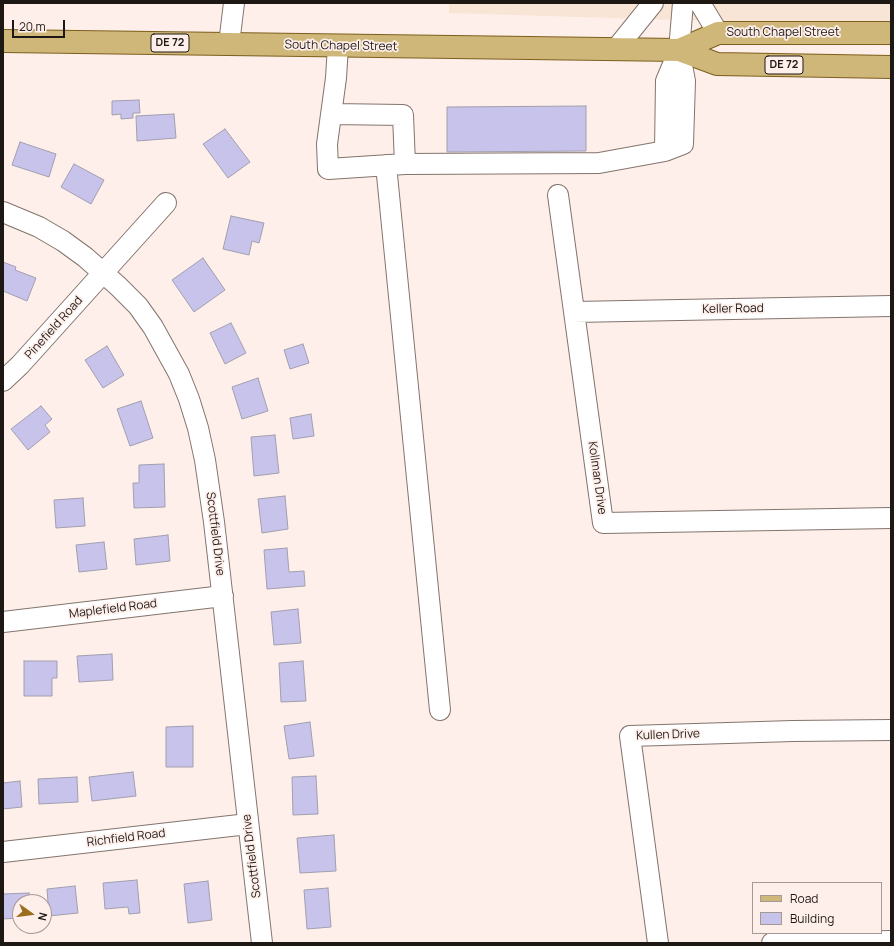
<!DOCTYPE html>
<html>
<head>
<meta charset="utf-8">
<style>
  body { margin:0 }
  #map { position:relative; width:894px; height:946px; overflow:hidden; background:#feefea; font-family:Manrope,sans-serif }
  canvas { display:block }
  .frame { position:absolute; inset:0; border:4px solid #1e1815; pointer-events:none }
  .legend { position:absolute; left:752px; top:882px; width:130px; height:52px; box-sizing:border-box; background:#feefea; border:1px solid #a49995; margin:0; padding:5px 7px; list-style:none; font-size:12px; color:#1e1815 }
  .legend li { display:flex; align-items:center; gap:8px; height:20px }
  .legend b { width:20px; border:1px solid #a49995 }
  .north { position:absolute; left:12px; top:894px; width:40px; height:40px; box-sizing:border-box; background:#feefea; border:1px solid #a49995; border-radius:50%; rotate:104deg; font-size:11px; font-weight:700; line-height:16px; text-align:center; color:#1e1815 }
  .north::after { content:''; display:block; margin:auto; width:14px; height:18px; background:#9a6e1c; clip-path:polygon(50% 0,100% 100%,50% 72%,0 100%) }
  .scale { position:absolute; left:12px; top:20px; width:53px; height:18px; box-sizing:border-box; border:2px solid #1e1815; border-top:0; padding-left:5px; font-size:12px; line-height:14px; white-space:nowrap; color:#1e1815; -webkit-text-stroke:3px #feefea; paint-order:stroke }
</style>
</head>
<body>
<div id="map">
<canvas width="894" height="946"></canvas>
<div class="frame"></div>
<ul class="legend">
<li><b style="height:5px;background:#cfb679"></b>Road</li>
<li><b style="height:11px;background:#c7c3eb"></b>Building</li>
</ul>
<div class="north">N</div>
<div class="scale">20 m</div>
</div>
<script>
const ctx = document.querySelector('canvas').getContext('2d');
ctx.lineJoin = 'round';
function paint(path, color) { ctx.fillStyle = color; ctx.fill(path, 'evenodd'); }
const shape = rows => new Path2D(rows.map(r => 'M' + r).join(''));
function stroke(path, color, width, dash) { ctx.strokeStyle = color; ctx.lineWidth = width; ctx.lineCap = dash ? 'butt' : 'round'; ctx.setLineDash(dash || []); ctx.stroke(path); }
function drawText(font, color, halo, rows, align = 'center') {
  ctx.font = font + ' Manrope,sans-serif'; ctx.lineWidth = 3.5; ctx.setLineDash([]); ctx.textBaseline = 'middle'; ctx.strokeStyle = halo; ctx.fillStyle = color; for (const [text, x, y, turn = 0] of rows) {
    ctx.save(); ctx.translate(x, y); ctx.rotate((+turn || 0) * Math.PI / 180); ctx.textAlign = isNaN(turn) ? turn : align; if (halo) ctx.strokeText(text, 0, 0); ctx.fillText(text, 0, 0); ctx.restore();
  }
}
paint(shape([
  [449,3,891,3,891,22,742,22,449,13]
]), '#f8e5d5');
const building = shape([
  [139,100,140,113,133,113,133,118,121,119,121,114,112,115,112,101,139,100],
  [586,106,586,151,447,152,447,107,586,106],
  [174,114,176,138,137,141,136,116,174,114],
  [225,129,250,162,228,178,203,144,225,129],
  [20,142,56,154,49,177,12,165,20,142],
  [74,164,104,180,91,204,61,187,74,164],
  [231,216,264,223,259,243,252,241,249,255,223,249,231,216],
  [203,258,225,290,194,312,172,280,203,258],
  [3,262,16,267,15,270,36,278,27,301,3,291,3,262],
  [231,323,246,353,225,364,210,333,231,323],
  [303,344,309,363,290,369,284,350,303,344],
  [107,346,124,375,103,388,85,360,107,346],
  [258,378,268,411,242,419,232,387,258,378],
  [141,401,153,438,130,446,117,409,141,401],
  [41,406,52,419,45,425,50,432,28,450,11,429,41,406],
  [311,414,314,436,293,439,290,418,311,414],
  [275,435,279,473,254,476,251,437,275,435],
  [164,464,165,507,134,508,133,483,139,483,139,465,164,464],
  [285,496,288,529,262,533,258,499,285,496],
  [83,498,85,526,56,528,54,500,83,498],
  [168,535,170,561,136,565,134,539,168,535],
  [104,542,107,569,79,572,76,545,104,542],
  [287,548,289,572,304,571,305,586,267,589,264,550,287,548],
  [298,609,301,643,274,645,271,612,298,609],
  [112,654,113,680,79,682,77,656,112,654],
  [24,661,57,661,57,678,52,678,52,696,24,696,24,661],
  [303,661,306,701,281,702,279,663,303,661],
  [310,722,314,756,289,759,284,726,310,722],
  [193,726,193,767,166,767,166,727,193,726],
  [133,772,136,796,92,801,89,777,133,772],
  [316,776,318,814,293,815,292,777,316,776],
  [77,777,78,802,39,804,38,779,77,777],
  [20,781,22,807,3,809,3,783,20,781],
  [334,835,336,871,300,873,297,838,334,835],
  [137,880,140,913,129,914,128,907,105,909,103,883,137,880],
  [208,881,212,920,188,923,184,884,208,881],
  [75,886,78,913,49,916,47,889,75,886],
  [328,888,331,927,307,929,304,890,328,888],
  [29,893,30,902,20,902,20,918,3,919,3,894,29,893]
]);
paint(building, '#c7c3eb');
stroke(building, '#a19faf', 1);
const minor = shape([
  [700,3,718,33],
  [229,44,234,3],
  [338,46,336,78,327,144,328,169,405,164,599,163,665,151,683,144,685,81,679,50,683,3],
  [616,49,653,3],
  [332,114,403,115,405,164],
  [665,151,666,81,679,50],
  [386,165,440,710],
  [558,195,603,523,891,518],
  [3,212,39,227,63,241,85,257,118,286,138,306,153,327,179,374,189,399,198,428,205,460,214,522,262,943],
  [574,312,891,306],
  [3,381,20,365,166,203],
  [3,622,223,596],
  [3,852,248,824],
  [658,943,630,736,793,731,891,730],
  [772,943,891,941]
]);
const major = shape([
  [3,41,679,50,717,64,891,67],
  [679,50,718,33,891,33]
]);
stroke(minor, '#83746d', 22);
stroke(major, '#7c5f1c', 24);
stroke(minor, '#fff', 20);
stroke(major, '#cfb679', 22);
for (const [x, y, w] of [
  [170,43,38],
  [784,65,38]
]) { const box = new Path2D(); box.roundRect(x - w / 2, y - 9, w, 18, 3); ctx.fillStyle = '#feefea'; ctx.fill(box); stroke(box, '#1e1815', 1); }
drawText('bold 11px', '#1e1815', null, [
  ["DE 72",170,43],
  ["DE 72",784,65]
]);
drawText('12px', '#1e1815', '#feefea', [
  ["South Chapel Street",783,33],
  ["South Chapel Street",341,46,1],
  ["Keller Road",733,309,-1],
  ["Pinefield Road",54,328,-48],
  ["Kollman Drive",597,478,82],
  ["Scottfield Drive",215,534,83],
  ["Maplefield Road",113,609,-7],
  ["Kullen Drive",668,735,-2],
  ["Richfield Road",126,838,-7],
  ["Scottfield Drive",252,856,-97]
]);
</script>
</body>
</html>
